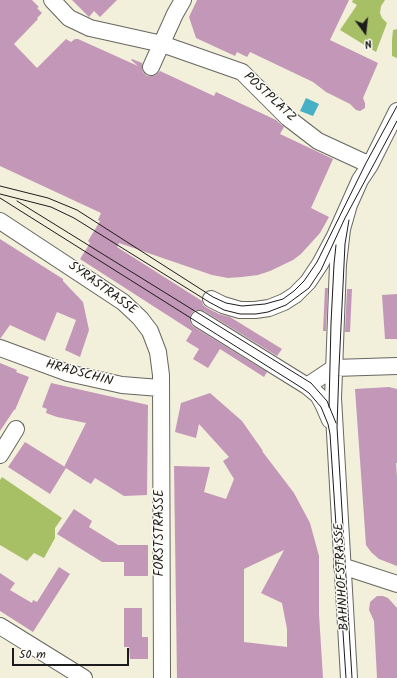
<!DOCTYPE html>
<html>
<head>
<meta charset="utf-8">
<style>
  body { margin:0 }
  #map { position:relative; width:397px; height:678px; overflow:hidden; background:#f2efdb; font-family:Kalam,sans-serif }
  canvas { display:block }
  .north { position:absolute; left:345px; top:12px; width:40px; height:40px; -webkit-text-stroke:3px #fdfcf7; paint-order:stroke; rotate:165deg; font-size:11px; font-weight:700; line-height:16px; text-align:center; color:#1c1c1c }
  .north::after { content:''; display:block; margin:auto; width:14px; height:18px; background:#1c1c1c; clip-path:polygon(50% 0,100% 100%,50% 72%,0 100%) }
  .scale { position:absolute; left:12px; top:648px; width:117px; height:18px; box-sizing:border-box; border:2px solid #1c1c1c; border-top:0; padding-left:5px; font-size:12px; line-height:14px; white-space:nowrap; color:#1c1c1c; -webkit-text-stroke:3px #fdfcf7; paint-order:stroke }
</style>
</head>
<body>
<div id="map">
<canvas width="397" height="678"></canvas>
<div class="north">N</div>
<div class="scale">50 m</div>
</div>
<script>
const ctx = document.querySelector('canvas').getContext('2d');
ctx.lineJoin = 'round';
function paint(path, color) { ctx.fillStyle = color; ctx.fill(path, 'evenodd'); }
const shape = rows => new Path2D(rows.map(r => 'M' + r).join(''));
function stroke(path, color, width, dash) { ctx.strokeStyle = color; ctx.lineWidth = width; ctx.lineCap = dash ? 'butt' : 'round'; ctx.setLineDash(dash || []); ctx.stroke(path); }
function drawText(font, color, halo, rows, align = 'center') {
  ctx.font = font + ' Kalam,sans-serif'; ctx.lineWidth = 3; ctx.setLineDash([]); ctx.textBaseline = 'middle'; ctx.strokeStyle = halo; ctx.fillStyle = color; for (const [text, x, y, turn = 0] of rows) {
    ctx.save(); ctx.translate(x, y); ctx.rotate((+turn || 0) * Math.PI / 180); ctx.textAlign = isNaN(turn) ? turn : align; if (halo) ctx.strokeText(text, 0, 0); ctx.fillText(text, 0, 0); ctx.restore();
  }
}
paint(shape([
  [353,0,385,0,381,6,380,13,382,18,387,23,376,52,340,30,357,5,352,2],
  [397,26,397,58,392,56,392,40,393,30,397,29],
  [2,477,62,518,55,528,55,538,44,558,34,553,27,561,0,545,0,480]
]), '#a7bf65');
paint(shape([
  [306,98,319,104,313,116,300,111]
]), '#47b0c6');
paint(shape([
  [0,0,32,0,39,7,37,8,42,13,37,18,38,19,14,44,37,68,66,39,71,42,75,39,78,39,138,66,131,60,132,59,142,63,142,68,143,72,147,76,152,76,156,75,160,71,214,96,216,92,276,120,284,127,280,134,333,159,311,208,329,217,320,233,301,254,293,260,270,271,258,275,242,277,228,278,212,275,119,243,117,247,202,301,203,305,207,308,219,314,230,317,282,349,277,356,204,311,199,310,194,311,191,314,190,319,191,324,194,327,267,372,264,377,220,349,208,368,193,359,199,349,186,341,192,331,80,259,90,243,88,241,100,221,98,220,101,213,0,166],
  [72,0,117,0,100,17,94,11,89,17],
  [197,0,349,0,330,40,378,63,363,98,365,103,365,108,360,111,356,110,350,104,326,92,313,82,250,52,247,57,237,52,235,56,196,38,189,17],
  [0,239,63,279,63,281,83,302,89,330,80,357,65,350,76,320,57,312,45,341,10,325,0,339],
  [325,288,328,288,326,331,323,331],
  [347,289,352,289,350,332,345,332],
  [397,294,397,339,385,339,382,295],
  [0,363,17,370,16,372,29,377,15,410,14,410,0,431],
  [51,383,148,405,147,495,124,496,95,478,91,484,84,480,66,468,50,494,8,467,25,442,65,467,64,467,86,423,57,417,46,413,47,409,42,407],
  [389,387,397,389,397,463,396,463,397,477,397,566,379,559,371,552,366,545,355,389],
  [210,393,242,421,263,451,262,451,294,493,310,523,319,556,319,614,323,678,177,678,174,466,210,467,204,492,226,499,234,479,223,461,229,457,199,424,196,438,175,432,181,403],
  [284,550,261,593,282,603,287,629,287,647,244,642,244,569],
  [74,509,92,521,89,527,118,545,148,545,148,576,124,576,124,562,102,562,57,534],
  [59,567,70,574,33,632,0,611,0,573,15,583,10,590,32,603,33,600,37,602],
  [377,596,383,596,388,598,397,608,397,678,377,678,374,621,369,610,370,602],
  [124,608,142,608,142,637,148,637,148,659,130,659,129,647,124,647]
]), '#c397b7');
const street = shape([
  [52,0,69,18,90,28,162,44,242,72,288,118,318,141,370,165],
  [151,67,175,14,183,0],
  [348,208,342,229,338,264,333,398,349,678],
  [0,221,123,302,140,318,150,331,158,352,161,375,162,678],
  [211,299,223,305,240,310,255,310,269,308,284,302,295,295,308,282,320,264,335,236,360,180,370,165,397,111],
  [199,319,307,386,318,395,323,404,330,420],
  [0,348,68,373,122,385,160,388],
  [334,368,397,366],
  [307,386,334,368],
  [0,455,16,429],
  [342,566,397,584],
  [0,626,84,678]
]);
stroke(street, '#67665f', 18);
stroke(street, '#fff', 16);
stroke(shape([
  [0,186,48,198,77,210,213,297,226,303,242,306,265,304,283,299,294,291,304,281,317,262,366,163,397,106],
  [0,194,51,207,74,218,209,302,224,310,240,314,256,314,268,312,286,305,309,288,321,270,345,218,397,121],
  [0,198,302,388,309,393,321,407,328,424,330,434,346,678],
  [17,201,311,383,327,401,336,423],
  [349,220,345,244,339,368,337,427,352,678],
  [329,407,331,323,334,264,336,245]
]), '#1c1c1c', 1);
drawText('13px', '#1c1c1c', '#fdfcf7', [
  ["POSTPLATZ",269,98,43],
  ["SYRASTRASSE",102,289,36],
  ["HRADSCHIN",79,374,15],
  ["FORSTSTRASSE",161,533,-90],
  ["BAHNHOFSTRASSE",343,577,-93]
]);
</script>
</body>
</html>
